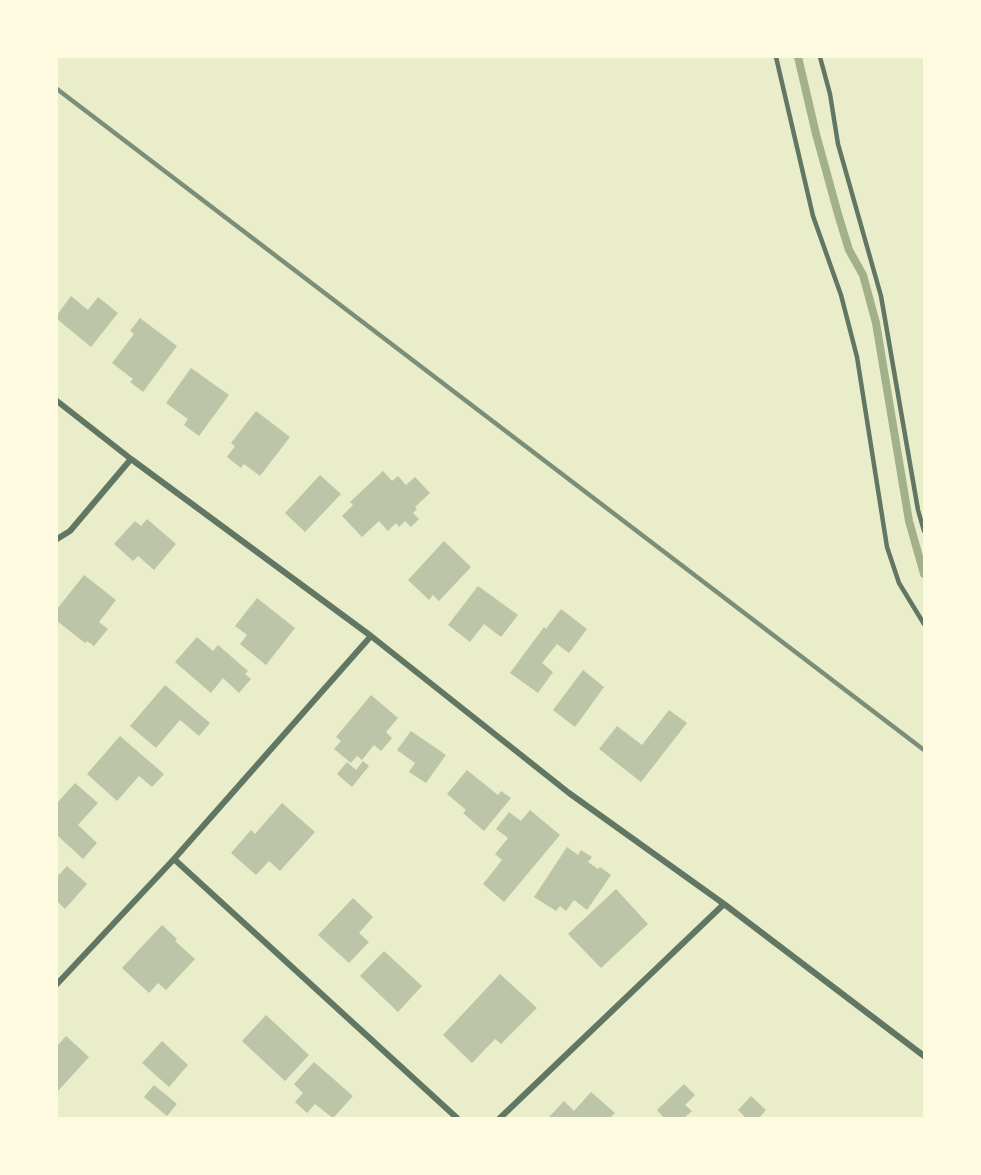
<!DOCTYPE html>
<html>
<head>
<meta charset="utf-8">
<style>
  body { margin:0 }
  #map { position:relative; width:981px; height:1175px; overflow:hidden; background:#e9edc9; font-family:"Noto Sans",sans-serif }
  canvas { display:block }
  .frame { position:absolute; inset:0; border:58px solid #fefae0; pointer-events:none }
</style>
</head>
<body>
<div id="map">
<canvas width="981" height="1175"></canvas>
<div class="frame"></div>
</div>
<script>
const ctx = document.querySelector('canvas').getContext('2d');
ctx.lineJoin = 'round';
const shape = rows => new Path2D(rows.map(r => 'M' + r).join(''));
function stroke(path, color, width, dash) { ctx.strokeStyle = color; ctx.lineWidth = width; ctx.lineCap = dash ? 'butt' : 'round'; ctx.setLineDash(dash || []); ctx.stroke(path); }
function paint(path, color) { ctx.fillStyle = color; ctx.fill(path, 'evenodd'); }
stroke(shape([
  [798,57,816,134,838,214,849,250,863,275,876,323,909,521,924,574]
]), '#a3b18a', 8);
paint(shape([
  [71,296,88,310,98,297,118,313,91,347,57,319,57,315],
  [140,318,177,346,143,392,130,382,133,379,112,363,134,334,130,331],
  [191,368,229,395,199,436,184,425,188,419,166,403],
  [256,411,290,437,260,476,244,464,241,468,227,457,235,446,231,443],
  [383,471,392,481,398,476,406,485,415,477,430,493,415,507,417,509,413,513,419,519,411,527,405,521,399,527,396,523,388,531,379,521,362,537,342,516,353,505,350,502],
  [320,475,341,494,305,532,285,513],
  [147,519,176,544,154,570,138,556,133,561,114,544,135,521,141,526],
  [444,541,471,567,439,601,433,595,429,600,408,580],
  [84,575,116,600,99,622,108,629,94,646,87,641,85,643,57,621,57,609],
  [478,586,518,615,501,637,484,624,470,642,448,625],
  [257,598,295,628,266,665,240,644,247,635,235,626],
  [561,609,587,629,569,653,557,644,542,663,553,672,538,693,510,673,544,627,546,629],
  [197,637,213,651,218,645,248,671,245,674,251,679,239,693,223,678,211,693,175,662],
  [583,670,604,687,575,727,553,710],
  [165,685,210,723,199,736,180,720,156,748,130,726],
  [371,695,398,718,386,732,392,738,381,751,374,745,362,760,357,756,351,763,334,749,341,741,336,737],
  [669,710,687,723,641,782,599,749,617,726,642,745],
  [411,731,446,755,426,783,409,772,415,763,397,750],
  [120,736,164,774,152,787,139,776,117,801,87,774],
  [363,761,369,766,352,787,337,774,347,762,356,770],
  [467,770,498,795,501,791,511,798,484,831,463,813,466,810,447,794],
  [75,783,98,803,78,825,97,843,83,859,57,835,57,803],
  [282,803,315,832,280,871,269,861,256,875,231,853,251,830,255,834],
  [530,810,560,835,504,902,483,884,502,860,495,854,508,838,496,829,509,812,521,821],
  [567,847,578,855,581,850,592,857,588,862,598,869,600,867,611,875,587,910,574,900,566,911,560,906,556,911,534,897],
  [67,866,87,884,65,909,57,901,57,873,59,875],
  [616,889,648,924,601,968,568,934],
  [353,898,373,917,359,933,369,942,349,963,318,935],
  [162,925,177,939,175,941,195,959,166,990,158,983,149,993,122,968],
  [384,951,422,986,398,1012,360,976],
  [500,974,537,1008,501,1044,495,1039,472,1063,443,1035],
  [266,1015,309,1055,285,1081,242,1041],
  [66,1036,89,1057,57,1092,57,1046],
  [162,1041,188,1065,169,1087,142,1063],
  [314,1062,353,1096,333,1118,315,1104,307,1113,295,1102,303,1093,294,1084],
  [684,1084,695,1095,685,1105,692,1111,684,1118,664,1118,657,1110],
  [154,1085,177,1104,167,1116,144,1097],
  [591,1092,615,1113,610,1118,548,1118,564,1101,574,1111],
  [751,1096,766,1110,759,1118,746,1118,738,1110]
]), '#bcc5a7');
stroke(shape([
  [776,57,813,216,841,295,857,357,887,547,899,583,924,624],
  [820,57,830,94,838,144,881,296,918,510,924,531]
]), '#617663', 4.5);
stroke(shape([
  [57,401,131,459,371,636,569,793,724,904,924,1056],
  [57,539,70,531,131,459],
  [174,859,457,1118],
  [57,984,174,859,371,636],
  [500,1118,724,904]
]), '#617663', 6);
stroke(shape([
  [57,89,924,750]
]), '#7c8e77', 4.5);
</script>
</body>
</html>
